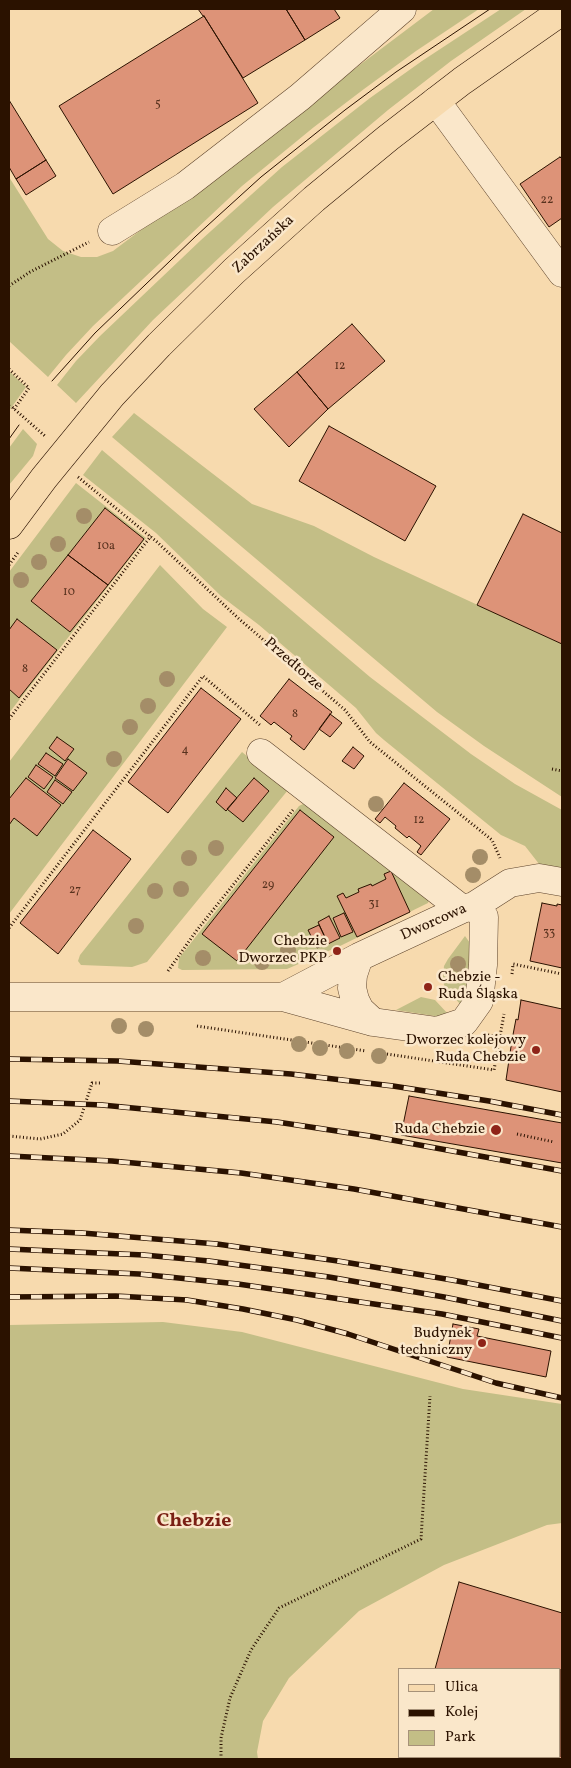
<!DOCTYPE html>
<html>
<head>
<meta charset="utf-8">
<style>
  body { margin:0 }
  #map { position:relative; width:571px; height:1768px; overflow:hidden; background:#f7daae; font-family:Vollkorn,serif }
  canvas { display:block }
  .frame { position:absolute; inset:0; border:10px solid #2b1200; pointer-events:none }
  .legend { position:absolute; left:398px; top:1668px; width:162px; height:90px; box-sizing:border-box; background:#fae7ca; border:1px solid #a79279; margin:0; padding:6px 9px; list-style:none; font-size:15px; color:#2b1200 }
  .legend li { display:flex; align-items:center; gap:10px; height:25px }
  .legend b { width:25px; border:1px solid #a79279 }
</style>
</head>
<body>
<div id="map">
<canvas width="571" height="1768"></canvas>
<div class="frame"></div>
<ul class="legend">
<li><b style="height:6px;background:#f7daae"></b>Ulica</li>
<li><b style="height:6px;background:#2b1200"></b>Kolej</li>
<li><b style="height:14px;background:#c3be86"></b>Park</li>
</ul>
</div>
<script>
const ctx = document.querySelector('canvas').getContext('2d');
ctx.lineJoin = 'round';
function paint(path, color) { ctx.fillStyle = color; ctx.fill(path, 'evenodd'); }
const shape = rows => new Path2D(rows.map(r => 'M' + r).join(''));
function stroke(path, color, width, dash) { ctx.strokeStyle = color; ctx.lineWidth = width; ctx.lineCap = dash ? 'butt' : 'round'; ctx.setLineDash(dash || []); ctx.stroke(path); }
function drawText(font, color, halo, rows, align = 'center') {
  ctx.font = font + ' Vollkorn,serif'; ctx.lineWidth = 5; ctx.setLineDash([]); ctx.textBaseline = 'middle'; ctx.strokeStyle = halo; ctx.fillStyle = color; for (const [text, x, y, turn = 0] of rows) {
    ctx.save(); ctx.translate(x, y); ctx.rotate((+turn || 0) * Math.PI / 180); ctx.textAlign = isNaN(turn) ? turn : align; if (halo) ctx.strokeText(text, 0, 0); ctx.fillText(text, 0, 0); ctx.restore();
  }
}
paint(shape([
  [434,9,479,9,416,51,364,89,314,127,242,186,93,326,66,355,48,377,9,341,9,177,48,239,63,251,81,257,97,257,113,251],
  [501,9,526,9,451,61,388,110,273,207,153,320,76,403,57,385,76,361,100,336,201,240,282,167,370,98,422,61],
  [9,371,26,387,9,411],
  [134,413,252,504,314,526,374,557,562,644,562,797,484,746,437,712,112,437],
  [23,429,37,444,33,456,9,485,9,448],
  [102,450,370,677,471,754,515,784,562,810,562,873,543,869,525,846,501,835,384,740,376,733,356,708,259,625,221,596,156,533,83,475],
  [76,483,146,538,9,713,9,572],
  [160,565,203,609,227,627,9,914,9,762],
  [242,752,288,790,147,962,132,967,81,965,78,961,80,955],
  [305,803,429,899,428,903,340,946,287,969,182,970,178,968,179,958,299,806],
  [465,936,470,943,471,952,471,963,462,1006,448,991,444,985,443,977,444,966,448,959],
  [421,997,435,1000,449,1015,441,1017,396,1010],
  [163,1322,242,1332,463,1389,562,1404,562,1523,547,1525,444,1565,359,1611,289,1678,263,1721,257,1752,258,1759,9,1759,9,1325]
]), '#c3be86');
const building = shape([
  [198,9,286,9,305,40,243,78,204,16,203,16,198,9],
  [286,9,334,9,340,18,305,40,286,9],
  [204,16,258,103,113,194,59,106,204,16],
  [9,100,46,160,16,179,9,167,9,100],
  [560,157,562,159,562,218,549,227,520,184,560,157],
  [46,160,56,176,26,195,16,179,46,160],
  [352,324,385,361,328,409,297,372,352,324],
  [297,372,328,409,289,447,254,409,297,372],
  [329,426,436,486,405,541,299,481,329,426],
  [105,508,144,539,108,585,68,555,105,508],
  [523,514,562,533,562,644,477,605,523,514],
  [68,555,108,585,70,632,31,601,68,555],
  [17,619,57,650,19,698,9,689,9,630,17,619],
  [289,679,332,712,304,750,290,739,292,736,274,722,271,725,260,716,289,679],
  [201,688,241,719,168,813,128,782,201,688],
  [330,714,342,723,330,737,319,729,330,714],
  [57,737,74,749,65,761,49,748,57,737],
  [353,747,364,756,354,769,342,761,353,747],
  [46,753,63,764,55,776,38,764,46,753],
  [68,759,87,773,73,791,55,778,68,759],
  [36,765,53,777,44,789,28,777,36,765],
  [26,778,61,805,37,836,14,818,9,825,9,799,26,778],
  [254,778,269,791,243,822,227,809,254,778],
  [55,780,72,792,63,804,47,792,55,780],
  [404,783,450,819,421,855,417,852,421,846,409,836,407,838,395,828,396,826,385,817,380,823,375,819,404,783],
  [226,788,237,798,226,811,216,802,226,788],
  [300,810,334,837,237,961,202,934,300,810],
  [93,830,131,859,58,954,20,923,93,830],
  [391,871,410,912,357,937,337,896,343,893,346,898,359,892,358,889,371,884,372,886,386,879,384,874,391,871],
  [542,903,557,906,557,904,562,905,562,968,530,961,542,903],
  [344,913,353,932,341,937,333,918,344,913],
  [329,916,340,938,328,944,318,922,329,916],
  [319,925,328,943,317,948,308,930,319,925],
  [521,1000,562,1009,562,1092,506,1080,512,1040,516,1019,518,1020,521,1000],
  [409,1096,562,1123,562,1163,401,1135,409,1096],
  [453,1324,479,1329,477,1336,551,1351,546,1377,447,1357,453,1324],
  [459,1582,562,1613,562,1759,409,1759,410,1757,560,1757,560,1669,435,1669,459,1582]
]);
paint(building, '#dd9378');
stroke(building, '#2b1200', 1);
const minor = shape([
  [436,101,562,273],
  [112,231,185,186,300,97,402,9],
  [261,753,462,909],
  [474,906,510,883,539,878,562,882],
  [359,957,353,975,352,988,355,1000,360,1010,373,1022],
  [9,997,283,997,373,1022,437,1031,464,1022,479,1001,483,965,484,917,474,906,462,909,359,957,283,997]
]);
const major = shape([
  [9,525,44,478,112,395,159,345,234,271,314,199,388,138,462,81,562,11]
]);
stroke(minor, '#5e442c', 29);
stroke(major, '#2b1200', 29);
stroke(shape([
  [9,286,30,272,89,242],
  [9,369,29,388,14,409],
  [9,406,12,407,45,436],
  [78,477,157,542,238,618,345,710,370,742,492,840,500,858],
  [9,565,19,551],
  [9,719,151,536],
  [552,769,562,771],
  [9,928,203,676,261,726],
  [168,971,197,930,293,810],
  [512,974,513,964,562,974],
  [197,1026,366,1051],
  [488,1035,512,1040],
  [387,1054,494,1070,504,1014],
  [517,1134,554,1142],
  [9,1136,40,1139,63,1134,80,1120,92,1083,102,1083],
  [221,1759,221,1738,230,1698,251,1650,279,1608,421,1539,430,1396]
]), '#2b1200', 3, [1, 2.5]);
stroke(minor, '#fae7ca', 28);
stroke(major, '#f7daae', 28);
stroke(shape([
  [52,381,95,333,196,236,261,177,345,110,396,72,490,9],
  [9,439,19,425]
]), '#2b1200', 1);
const rail = shape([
  [9,1059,118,1061,291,1074,393,1086,489,1101,562,1115],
  [9,1101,102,1105,277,1122,370,1136,562,1171],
  [9,1156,112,1161,241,1173,354,1189,562,1227],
  [9,1230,82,1233,217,1244,338,1261,452,1280,562,1301],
  [9,1249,144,1255,209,1261,329,1277,444,1297,562,1321],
  [9,1268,139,1274,238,1284,442,1314,562,1338],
  [9,1297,116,1296,187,1300,243,1309,297,1320,348,1334,496,1383,562,1398]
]);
stroke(rail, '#2b1200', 5.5);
stroke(rail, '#fae7ca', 4, [11]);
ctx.fillStyle = '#a48d68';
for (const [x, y] of [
  [84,516],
  [58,544],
  [39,562],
  [21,580],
  [167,679],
  [148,706],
  [130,727],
  [114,759],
  [376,804],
  [216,848],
  [480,857],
  [189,858],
  [473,875],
  [181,889],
  [155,891],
  [136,926],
  [288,950],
  [203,958],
  [262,962],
  [458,964],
  [119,1026],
  [146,1029],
  [299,1044],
  [320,1048],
  [347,1051],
  [379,1056]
]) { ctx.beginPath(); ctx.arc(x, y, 8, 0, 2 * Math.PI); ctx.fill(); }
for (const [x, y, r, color] of [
  [337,951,5,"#8f2418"],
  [428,987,5,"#8f2418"],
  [536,1050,5,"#8f2418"],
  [496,1130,6,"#8f2418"],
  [482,1343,5,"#8f2418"]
]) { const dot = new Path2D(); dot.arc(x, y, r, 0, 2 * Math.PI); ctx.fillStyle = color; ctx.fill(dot); stroke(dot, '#fae7ca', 2); }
drawText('12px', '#58321e', null, [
  ["5",158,105],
  ["22",547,201],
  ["12",340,367],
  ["10a",106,547],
  ["10",69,593],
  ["8",25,670],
  ["8",295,715],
  ["4",185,751],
  ["12",419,821],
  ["29",268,886],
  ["27",75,891],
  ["31",374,905],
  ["33",549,934]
]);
drawText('15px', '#2b1200', '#fae7ca', [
  ["Zabrzańska",264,245,-43],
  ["Przedtorze",293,665,41],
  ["Dworcowa",434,923,-24]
]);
drawText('15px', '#2b1200', '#fae7ca', [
  ["Chebzie",327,942],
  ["Dworzec PKP",327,959],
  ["Chebzie -",438,978,"left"],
  ["Ruda Śląska",438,995,"left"],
  ["Dworzec kolejowy",526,1041],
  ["Ruda Chebzie",526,1058],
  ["Ruda Chebzie",485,1130],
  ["Budynek",472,1334],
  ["techniczny",472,1351]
], 'right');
drawText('bold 20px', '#7a1f14', '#fae7ca', [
  ["Chebzie",194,1522]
]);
</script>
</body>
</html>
